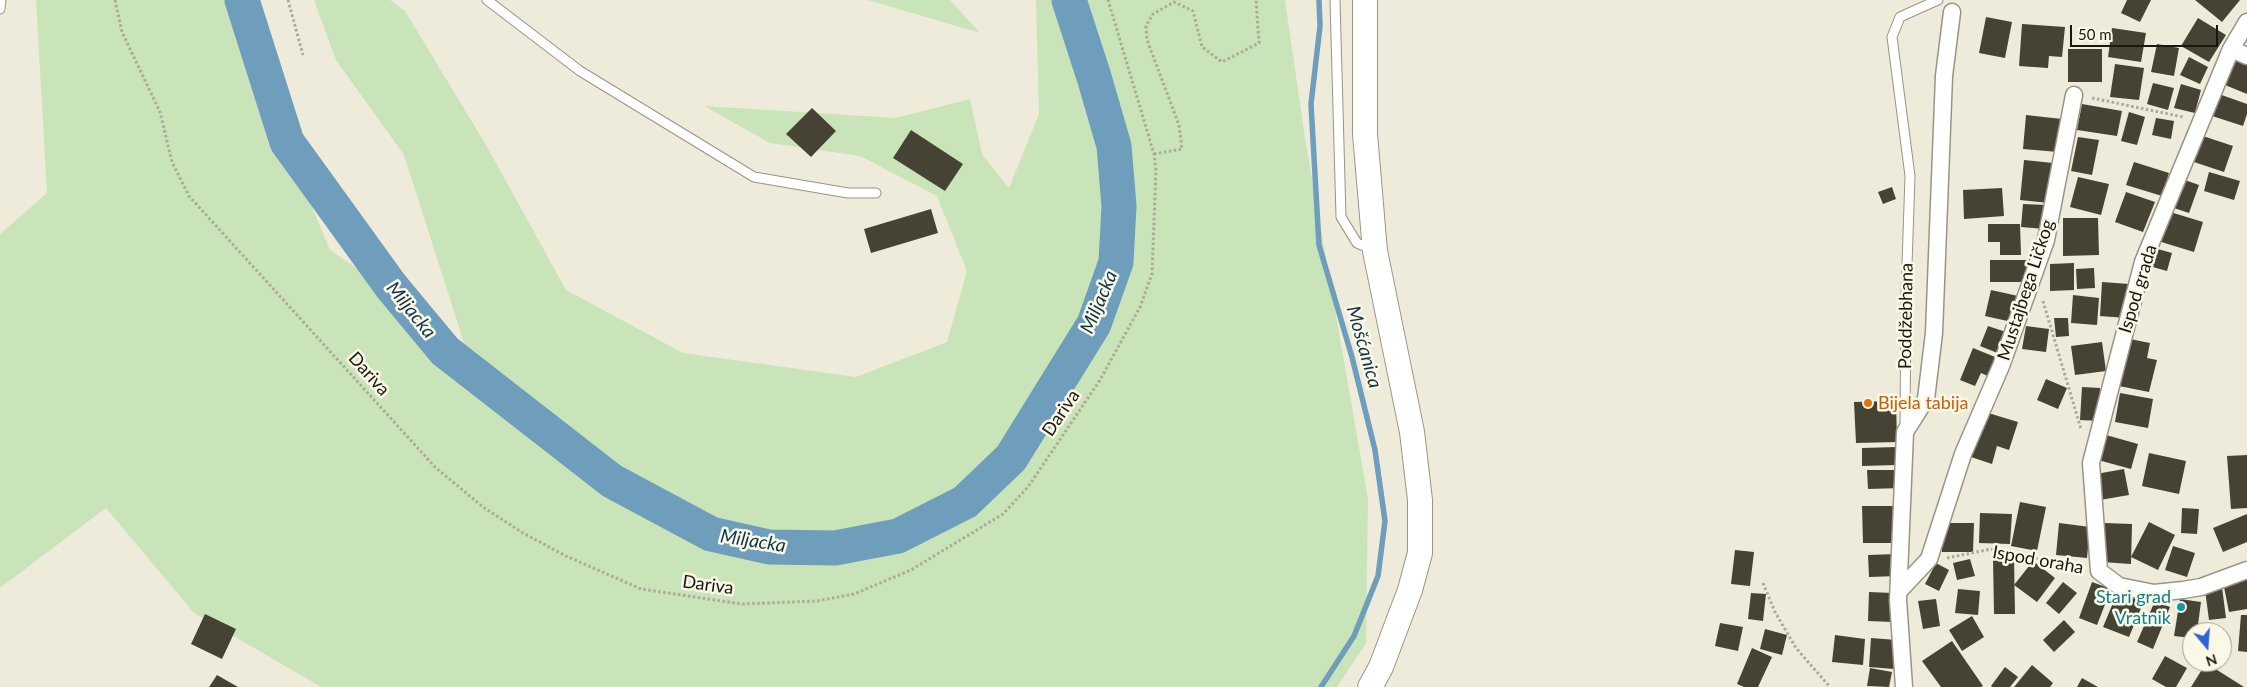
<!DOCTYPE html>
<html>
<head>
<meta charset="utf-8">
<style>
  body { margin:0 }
  #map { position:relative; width:2247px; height:687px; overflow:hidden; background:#efebda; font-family:Lato,sans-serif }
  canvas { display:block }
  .north { position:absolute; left:2182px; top:622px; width:50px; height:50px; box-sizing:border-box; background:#fcf8e7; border:1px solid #a19e91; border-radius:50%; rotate:162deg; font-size:14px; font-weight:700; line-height:20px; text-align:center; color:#191711 }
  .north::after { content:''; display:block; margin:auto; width:18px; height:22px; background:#3164d3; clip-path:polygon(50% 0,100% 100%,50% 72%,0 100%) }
  .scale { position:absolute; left:2070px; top:25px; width:148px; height:22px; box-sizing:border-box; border:2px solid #191711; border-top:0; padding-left:6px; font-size:15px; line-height:18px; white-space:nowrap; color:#191711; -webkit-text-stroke:4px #fcf8e7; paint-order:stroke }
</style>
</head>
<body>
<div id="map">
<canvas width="2247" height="687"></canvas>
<div class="north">N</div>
<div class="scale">50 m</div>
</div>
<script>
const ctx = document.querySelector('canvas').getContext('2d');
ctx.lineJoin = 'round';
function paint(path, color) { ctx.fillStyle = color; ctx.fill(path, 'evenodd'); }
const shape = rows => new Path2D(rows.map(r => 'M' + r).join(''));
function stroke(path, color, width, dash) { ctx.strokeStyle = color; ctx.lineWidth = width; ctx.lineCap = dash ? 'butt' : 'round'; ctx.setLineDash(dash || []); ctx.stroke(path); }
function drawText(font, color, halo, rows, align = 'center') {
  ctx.font = font + ' Lato,sans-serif'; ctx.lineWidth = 5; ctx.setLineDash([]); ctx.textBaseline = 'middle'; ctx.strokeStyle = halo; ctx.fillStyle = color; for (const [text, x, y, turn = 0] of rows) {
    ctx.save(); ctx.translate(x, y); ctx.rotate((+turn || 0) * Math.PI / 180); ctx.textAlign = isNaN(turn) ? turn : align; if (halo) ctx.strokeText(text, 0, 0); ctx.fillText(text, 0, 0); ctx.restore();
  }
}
paint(shape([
  [36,0,225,0,330,250,464,343,404,155,336,60,314,0,390,0,405,11,486,145,566,290,683,353,856,377,947,342,967,271,937,196,860,156,770,143,704,106,896,118,970,99,982,154,1009,188,1039,114,1036,0,1285,0,1305,138,1368,499,1366,643,1337,687,321,687,194,613,106,508,0,588,0,234,47,193],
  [868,0,950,0,980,33]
]), '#c9e4b8');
stroke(shape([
  [1319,0,1320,26,1311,104,1319,245,1352,357,1375,450,1385,521,1378,576,1354,636,1321,687]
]), '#6e9ebc', 5.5);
stroke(shape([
  [242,0,287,142,391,286,445,351,612,481,711,534,769,547,835,548,898,536,965,502,1011,458,1094,324,1116,262,1119,206,1114,146,1094,77,1069,0]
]), '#6e9ebc', 35);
paint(shape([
  [2127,0,2151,0,2140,22,2121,13],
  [2195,0,2240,0,2222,22],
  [1986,17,2012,22,2005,58,1979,53],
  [2198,18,2226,35,2209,62,2181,46],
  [2022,24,2065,27,2062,57,2049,56,2048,68,2019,66],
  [2112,28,2146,33,2141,62,2108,57],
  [2157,44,2179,48,2174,76,2151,72],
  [2068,49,2102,49,2102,82,2068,82],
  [2189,57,2208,67,2200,84,2180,75],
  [2237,59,2247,63,2247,94,2225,85],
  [2115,64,2144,68,2139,100,2110,97],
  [2153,83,2174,88,2168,110,2147,104],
  [2181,84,2201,90,2195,113,2174,108],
  [2216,93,2247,104,2247,114,2243,126,2209,115],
  [2082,104,2122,111,2117,136,2077,130],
  [812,108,836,131,811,157,786,134],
  [2129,112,2145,117,2137,145,2121,141],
  [2026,115,2062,119,2058,152,2023,149],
  [2156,118,2174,121,2171,139,2152,135],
  [911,130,963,164,945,191,893,158],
  [2203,136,2233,146,2224,172,2194,162],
  [2078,137,2099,140,2092,175,2071,171],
  [2024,160,2053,163,2049,203,2020,200],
  [2134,162,2169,173,2162,196,2126,185],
  [2209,172,2240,181,2234,200,2204,191],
  [2078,177,2109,184,2101,215,2070,207],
  [2182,179,2199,185,2189,213,2171,207],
  [1892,187,1896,199,1883,204,1878,192],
  [2002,188,2004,216,1964,219,1963,190],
  [2126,192,2155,202,2143,232,2115,222],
  [2023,204,2047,205,2045,229,2021,227],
  [931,209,938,233,871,253,864,229],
  [2167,211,2203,222,2194,252,2158,241],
  [2063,218,2098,218,2099,255,2063,256],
  [1988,224,2020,224,2021,255,2000,255,2000,242,1988,242],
  [2154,248,2172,253,2167,271,2149,266],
  [1990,260,2028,260,2028,282,1990,282],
  [2074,263,2074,290,2050,291,2050,264],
  [2094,268,2095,288,2077,289,2076,269],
  [2102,282,2129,284,2126,318,2100,316],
  [1991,290,2018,296,2012,322,1985,316],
  [2073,295,2099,298,2097,325,2071,323],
  [2054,318,2068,318,2069,336,2056,337],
  [1988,326,2009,333,2000,354,1980,346],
  [2026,326,2049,329,2046,352,2022,349],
  [2130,339,2150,343,2147,358,2157,360,2149,392,2119,386],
  [2102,342,2106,371,2075,375,2071,346],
  [1973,348,2000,359,1992,378,1981,373,1975,386,1960,380],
  [2046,379,2067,388,2058,409,2037,400],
  [2082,387,2100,388,2099,421,2080,420],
  [2120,393,2153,399,2148,428,2115,422],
  [1896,401,1897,442,1856,443,1854,402],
  [1985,412,2018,422,2009,450,1997,446,1992,464,1971,457],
  [2106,435,2138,444,2131,469,2098,460],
  [1897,447,1897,465,1862,466,1862,448],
  [2149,453,2186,461,2179,494,2142,486],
  [2247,455,2247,508,2231,509,2227,456],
  [2124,469,2129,495,2100,500,2096,474],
  [1867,470,1902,470,1902,488,1868,489],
  [2020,502,2046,507,2037,551,2011,546],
  [1862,506,1897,506,1898,543,1863,543],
  [2182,508,2199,509,2197,534,2181,533],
  [1980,513,2012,514,2010,544,1979,543],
  [2247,514,2247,542,2223,552,2213,528],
  [2149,522,2175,535,2158,570,2131,557],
  [1942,523,1974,523,1973,552,1942,552],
  [2059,523,2090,527,2087,558,2056,555],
  [2104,523,2132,524,2131,564,2102,562],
  [2173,546,2195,553,2187,577,2165,570],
  [1735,550,1754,552,1750,586,1731,584],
  [1897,554,1898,576,1869,577,1868,555],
  [2014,557,2015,614,1994,614,1993,558],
  [1970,559,1975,576,1957,580,1953,563],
  [2033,561,2055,578,2037,602,2014,585],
  [1936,563,1949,570,1939,591,1925,584],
  [2247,577,2247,609,2229,612,2223,582],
  [2063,582,2077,593,2059,614,2046,603],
  [2092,582,2111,589,2097,625,2079,618],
  [2222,587,2226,618,2209,620,2205,590],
  [1958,589,1980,591,1978,615,1955,613],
  [2118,591,2144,601,2129,637,2103,627],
  [1869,592,1893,593,1893,622,1868,621],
  [1751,593,1766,594,1763,621,1748,619],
  [1936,599,1940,626,1923,629,1918,601],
  [2180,599,2201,602,2197,632,2192,632,2192,638,2174,636],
  [2155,601,2170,607,2153,649,2137,642],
  [205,614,236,629,222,659,191,644],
  [2241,615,2247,615,2247,652,2238,651],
  [1972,616,1984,637,1962,651,1949,630],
  [2064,620,2075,632,2054,652,2043,640],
  [1720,623,1743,627,1738,651,1715,646],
  [1765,629,1787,635,1782,655,1760,649],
  [1835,635,1865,639,1863,665,1832,662],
  [1871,638,1896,640,1894,669,1869,667],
  [1952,641,1983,686,1981,687,1941,687,1922,661],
  [1752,648,1772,657,1758,687,1744,687,1737,684],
  [2165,656,2187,668,2176,687,2166,687,2152,679],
  [2206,663,2244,687,2191,687],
  [2032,665,2053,683,2050,687,2014,687],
  [2005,667,2018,677,2010,687,1992,687,1991,686],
  [1870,668,1892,672,1889,687,1867,686],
  [217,675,238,687,209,687],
  [2082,678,2098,687,2077,687]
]), '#464335');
const lane = shape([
  [487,0,580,71,754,177,848,193,876,193],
  [1335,0,1341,217,1357,243,1373,250],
  [0,9,1,0],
  [1905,427,1906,294,1910,176,1892,37,1900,17,1938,0]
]);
const street = shape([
  [2247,22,2231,49,2143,262,2091,463,2099,571,2119,586,2154,593,2183,590,2201,587,2247,570],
  [2231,49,2247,56],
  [1900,590,1929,559,1963,454,2001,366,2046,240,2074,95],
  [1904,687,1898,600,1905,432,1926,399,1934,333,1944,76,1952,12]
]);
const secondary = shape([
  [1365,0,1365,134,1375,251,1412,432,1420,500,1420,553,1410,590,1381,667,1370,687]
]);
stroke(lane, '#999586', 11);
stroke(street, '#999586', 19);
stroke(secondary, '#999586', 26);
stroke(shape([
  [115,0,122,32,160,112,172,162,189,196,435,467,483,507,523,533,566,556,641,589,742,604,817,601,854,594,911,570,1003,514,1028,487,1100,380,1140,307,1152,274,1156,170,1154,154,1108,0],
  [288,0,303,55],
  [2092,98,2183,117],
  [1154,154,1182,149,1179,125,1147,40,1146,26,1153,14,1174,2,1193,11,1202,47,1222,62,1259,43,1256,0],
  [2043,301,2081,429],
  [1947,558,1991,549,2082,568],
  [1763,583,1775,612,1796,648,1830,687]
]), '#aca99b', 3, [2.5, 2.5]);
stroke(lane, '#fff', 9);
stroke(street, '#fff', 16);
stroke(secondary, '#fff', 24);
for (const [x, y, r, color] of [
  [1868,403,5,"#e8710a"],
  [2181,607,5,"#0f9aa8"]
]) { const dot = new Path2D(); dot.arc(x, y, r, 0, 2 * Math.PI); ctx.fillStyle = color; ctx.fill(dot); stroke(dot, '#fcf8e7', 2); }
drawText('18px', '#191711', '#fcf8e7', [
  ["Ispod grada",2138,289,-73],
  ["Mustajbega Ličkog",2026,290,-72],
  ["Poddžebhana",1906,316,-89],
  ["Dariva",369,374,48],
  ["Dariva",1061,413,-56],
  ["Ispod oraha",2038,560,10],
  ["Dariva",708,585,8]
]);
drawText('18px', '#c56008', '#fcf8e7', [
  ["Bijela tabija",1878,403]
], 'left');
drawText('18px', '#0d838f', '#fcf8e7', [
  ["Stari grad",2171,597],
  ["Vratnik",2171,618]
], 'right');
drawText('italic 19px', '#0d364c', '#fcf8e7', [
  ["Miljacka",1099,302,-67],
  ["Miljacka",411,310,51],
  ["Mošćanica",1364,347,74],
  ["Miljacka",753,541,9]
]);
</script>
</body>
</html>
